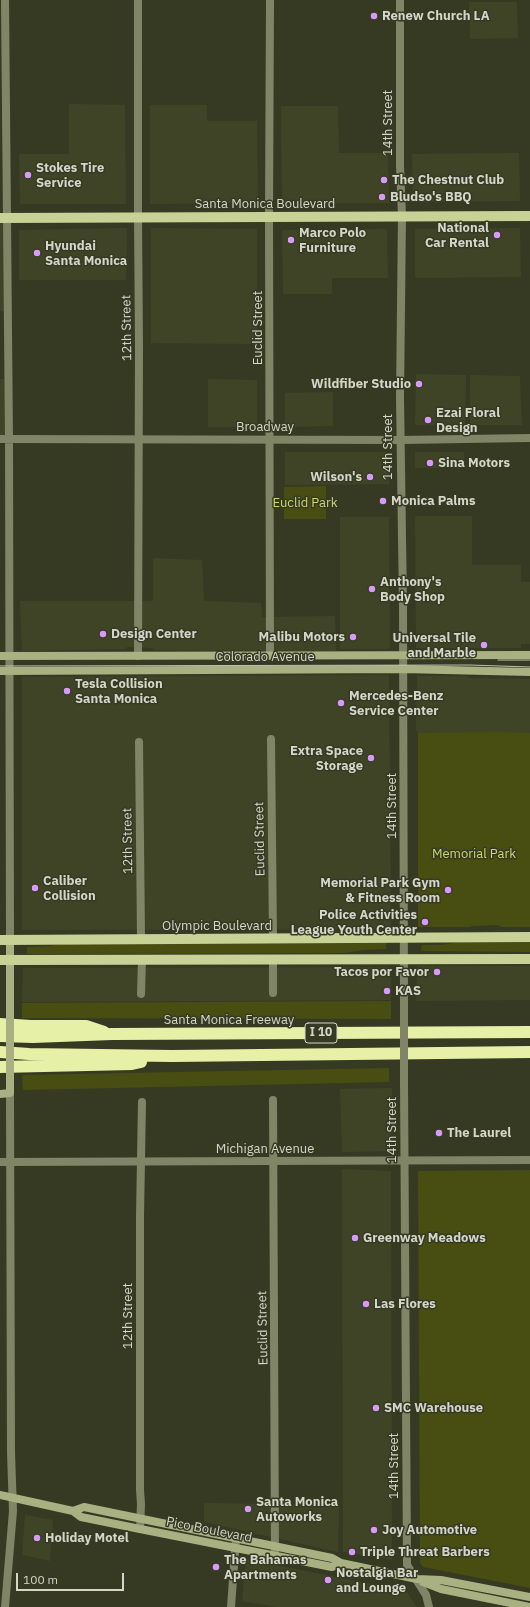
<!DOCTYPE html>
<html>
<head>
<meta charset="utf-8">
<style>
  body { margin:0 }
  #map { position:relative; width:530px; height:1607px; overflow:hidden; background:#373a23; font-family:"IBM Plex Sans",sans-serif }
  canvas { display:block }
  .scale { position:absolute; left:16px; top:1573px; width:108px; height:18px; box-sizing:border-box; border:2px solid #d3d6c8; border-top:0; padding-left:5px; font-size:12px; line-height:14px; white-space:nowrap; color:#d3d6c8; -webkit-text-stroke:3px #373a23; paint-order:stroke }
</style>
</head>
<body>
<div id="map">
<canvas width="530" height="1607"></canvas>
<div class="scale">100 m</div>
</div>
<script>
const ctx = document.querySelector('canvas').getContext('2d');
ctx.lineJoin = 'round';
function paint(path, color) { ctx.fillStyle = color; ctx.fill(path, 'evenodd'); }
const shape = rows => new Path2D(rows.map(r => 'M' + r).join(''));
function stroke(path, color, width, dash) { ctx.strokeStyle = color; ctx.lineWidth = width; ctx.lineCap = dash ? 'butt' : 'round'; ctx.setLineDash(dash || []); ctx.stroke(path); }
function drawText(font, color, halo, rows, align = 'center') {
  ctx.font = font + ' "IBM Plex Sans",sans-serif'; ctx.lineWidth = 3; ctx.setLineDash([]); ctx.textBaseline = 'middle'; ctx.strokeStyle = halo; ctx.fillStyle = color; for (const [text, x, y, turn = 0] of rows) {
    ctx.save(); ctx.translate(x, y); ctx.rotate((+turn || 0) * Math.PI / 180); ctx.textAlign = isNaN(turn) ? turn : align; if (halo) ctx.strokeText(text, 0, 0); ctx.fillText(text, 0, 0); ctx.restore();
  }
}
paint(shape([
  [469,2,517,2,518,38,470,39],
  [69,104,125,105,126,204,20,204,19,154,69,154],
  [150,105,207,105,207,121,257,121,258,203,150,204],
  [281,106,338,106,339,153,388,153,389,203,282,203],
  [519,153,520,201,413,202,412,154],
  [0,218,7,218,7,312,0,311],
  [127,228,126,280,19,280,19,230],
  [151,228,257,229,257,344,151,343],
  [520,228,521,277,415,278,415,229],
  [387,229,388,278,332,278,332,294,283,294,282,230],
  [416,374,466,375,465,426,415,425],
  [470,375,520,376,522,425,470,425],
  [0,379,8,379,9,439,0,439],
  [208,379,257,380,257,427,208,427],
  [333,392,333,426,285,427,285,393],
  [285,452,387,452,389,484,285,485],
  [415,452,464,452,465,468,415,468],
  [415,516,472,516,472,565,521,565,521,582,530,582,530,644,521,644,521,648,416,648],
  [340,517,389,517,390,647,388,649,340,649],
  [153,558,202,560,204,601,261,603,262,617,335,616,336,651,153,650,153,648,127,647,126,649,22,651,20,601,153,601],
  [389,675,391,929,22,930,22,677],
  [417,676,466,676,470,678,530,679,530,733,418,733,416,730],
  [417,966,530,966,530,1000,416,1001],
  [391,967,391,1000,22,1002,23,968],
  [392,1088,391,1151,342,1152,340,1089],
  [342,1169,391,1171,392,1560,343,1552],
  [204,1503,339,1505,338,1552,204,1522],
  [25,1515,53,1520,50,1561,22,1555],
  [246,1559,406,1591,417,1607,276,1607,242,1601]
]), '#404426');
paint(shape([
  [326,486,326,519,284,519,284,487],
  [502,732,530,733,530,927,501,927,498,925,472,926,469,927,418,927,418,733],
  [530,941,530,952,421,951,422,945,441,945,460,942],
  [385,942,386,943,386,949,364,950,343,953,29,954,27,953,27,947,29,947,51,946,68,943],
  [391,1001,391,1019,22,1018,22,1003],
  [389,1068,389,1082,23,1090,22,1075],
  [530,1170,530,1588,423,1567,420,1563,418,1171]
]), '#484d12');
stroke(shape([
  [138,656,139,348,138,218,138,0],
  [270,656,269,217,270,0],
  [271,739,273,939],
  [139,742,141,939],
  [273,993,273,959],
  [141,994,142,960],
  [273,1100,275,1553],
  [0,1162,530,1160],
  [140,1529,141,1504,140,1490,140,1216,142,1102],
  [231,1607,236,1538]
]), '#808568', 8);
stroke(shape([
  [5,0,9,439,10,940],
  [400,0,400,166,402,216,400,397,403,606,404,1004],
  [0,439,401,440,530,438],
  [404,1082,407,1565,426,1595,429,1607],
  [5,1607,13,1511,11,1452,10,1093]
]), '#808568', 8);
stroke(shape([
  [0,656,530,655],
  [0,671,403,669,530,672],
  [10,1011,10,940],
  [0,1094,10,1093,10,1076],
  [0,1495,73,1511,81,1517,140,1529,332,1567,341,1563],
  [73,1511,84,1507,332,1558,341,1563,417,1579,441,1580,530,1597],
  [423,1582,441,1589,530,1607]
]), '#a9b082', 8);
stroke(shape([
  [0,218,530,216],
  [0,940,530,937],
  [0,960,530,959]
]), '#c9d296', 10);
stroke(shape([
  [0,1024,31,1026,86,1026,104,1032],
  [0,1036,33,1037,112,1034,530,1032],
  [0,1052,29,1054,172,1056,530,1052],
  [0,1067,132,1064,141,1062]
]), '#e6f0a7', 12);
stroke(shape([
  [498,660,530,660],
  [0,666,469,665,530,667]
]), '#bdc0b1', 1);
stroke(shape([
  [404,1082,404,1004]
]), '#808568', 8);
stroke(shape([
  [10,1076,10,1011]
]), '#a9b082', 8);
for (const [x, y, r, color] of [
  [374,16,4,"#d89af8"],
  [28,175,4,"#d89af8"],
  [384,180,4,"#d89af8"],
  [382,197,4,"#d89af8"],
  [497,235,4,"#d89af8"],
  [291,240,4,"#d89af8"],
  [37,253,4,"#d89af8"],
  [419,384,4,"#d89af8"],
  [428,420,4,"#d89af8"],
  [430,463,4,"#d89af8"],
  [370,477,4,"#d89af8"],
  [383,501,4,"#d89af8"],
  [372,589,4,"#d89af8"],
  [103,634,4,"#d89af8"],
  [353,637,4,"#d89af8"],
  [484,645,4,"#d89af8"],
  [67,691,4,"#d89af8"],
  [341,703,4,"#d89af8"],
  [371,758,4,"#d89af8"],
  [35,888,4,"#d89af8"],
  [448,890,4,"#d89af8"],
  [425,922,4,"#d89af8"],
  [437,972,4,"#d89af8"],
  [387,991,4,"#d89af8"],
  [439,1133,4,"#d89af8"],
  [355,1238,4,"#d89af8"],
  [366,1304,4,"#d89af8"],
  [376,1408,4,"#d89af8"],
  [248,1509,4,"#d89af8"],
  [374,1530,4,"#d89af8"],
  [37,1538,4,"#d89af8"],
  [352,1552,4,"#d89af8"],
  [216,1567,4,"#d89af8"],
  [328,1580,4,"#d89af8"]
]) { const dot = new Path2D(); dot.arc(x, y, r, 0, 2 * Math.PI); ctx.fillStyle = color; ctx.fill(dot); stroke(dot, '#373a23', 1.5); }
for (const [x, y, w] of [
  [321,1033,32]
]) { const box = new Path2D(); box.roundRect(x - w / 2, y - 10, w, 20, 3); ctx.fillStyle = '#373a23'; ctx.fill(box); stroke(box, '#d3d6c8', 1); }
drawText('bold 12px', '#d3d6c8', null, [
  ["I 10",321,1033]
]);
drawText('bold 13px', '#d3d6c8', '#373a23', [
  ["Renew Church LA",382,16],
  ["Stokes Tire",36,168],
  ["Service",36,183],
  ["The Chestnut Club",392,180],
  ["Bludso's BBQ",390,197],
  ["National",489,228,"right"],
  ["Car Rental",489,243,"right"],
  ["Marco Polo",299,233],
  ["Furniture",299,248],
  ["Hyundai",45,246],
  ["Santa Monica",45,261],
  ["Wildfiber Studio",411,384,"right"],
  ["Ezai Floral",436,413],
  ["Design",436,428],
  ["Sina Motors",438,463],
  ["Wilson's",362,477,"right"],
  ["Monica Palms",391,501],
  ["Anthony's",380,582],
  ["Body Shop",380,597],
  ["Design Center",111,634],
  ["Malibu Motors",345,637,"right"],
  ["Universal Tile",476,638,"right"],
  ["and Marble",476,653,"right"],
  ["Tesla Collision",75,684],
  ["Santa Monica",75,699],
  ["Mercedes-Benz",349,696],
  ["Service Center",349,711],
  ["Extra Space",363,751,"right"],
  ["Storage",363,766,"right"],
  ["Caliber",43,881],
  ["Collision",43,896],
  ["Memorial Park Gym",440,883,"right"],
  ["& Fitness Room",440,898,"right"],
  ["Police Activities",417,915,"right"],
  ["League Youth Center",417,930,"right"],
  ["Tacos por Favor",429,972,"right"],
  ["KAS",395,991],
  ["The Laurel",447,1133],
  ["Greenway Meadows",363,1238],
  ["Las Flores",374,1304],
  ["SMC Warehouse",384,1408],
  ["Santa Monica",256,1502],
  ["Autoworks",256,1517],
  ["Joy Automotive",382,1530],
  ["Holiday Motel",45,1538],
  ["Triple Threat Barbers",360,1552],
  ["The Bahamas",224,1560],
  ["Apartments",224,1575],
  ["Nostalgia Bar",336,1573],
  ["and Lounge",336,1588]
], 'left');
drawText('13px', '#d3d6c8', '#373a23', [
  ["14th Street",388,123,-90],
  ["Santa Monica Boulevard",265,204],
  ["12th Street",127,328,-91],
  ["Euclid Street",258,328,-90],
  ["Broadway",265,427],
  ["14th Street",388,447,-90],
  ["Colorado Avenue",265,657],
  ["14th Street",392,806,-90],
  ["Euclid Street",260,839,-91],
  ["12th Street",128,841,-91],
  ["Olympic Boulevard",217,926],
  ["Santa Monica Freeway",229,1020],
  ["14th Street",392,1130,-90],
  ["Michigan Avenue",265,1149],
  ["12th Street",128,1316,-90],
  ["Euclid Street",263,1328,-91],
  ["14th Street",394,1466,-90],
  ["Pico Boulevard",209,1530,11]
]);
drawText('13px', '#cad674', '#373a23', [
  ["Euclid Park",305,503],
  ["Memorial Park",474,854]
]);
</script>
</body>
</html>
